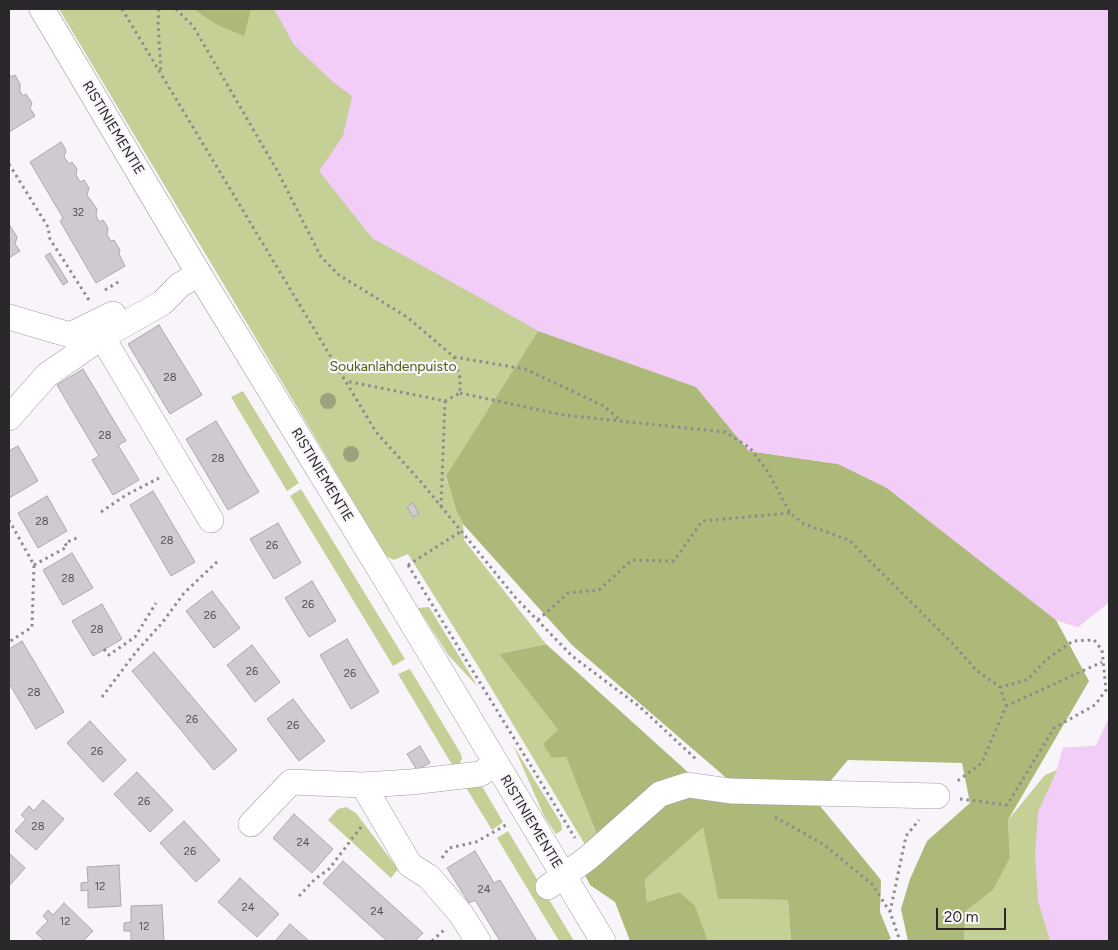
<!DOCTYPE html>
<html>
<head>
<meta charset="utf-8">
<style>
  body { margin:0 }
  #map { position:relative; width:1118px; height:950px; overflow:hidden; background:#f9f4fa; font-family:Figtree,sans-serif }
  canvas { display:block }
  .frame { position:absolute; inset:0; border:10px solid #2a282b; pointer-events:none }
  .scale { position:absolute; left:936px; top:908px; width:70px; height:22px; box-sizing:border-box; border:2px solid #2a282b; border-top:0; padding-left:6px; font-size:15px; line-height:18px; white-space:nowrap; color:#2a282b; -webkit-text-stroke:4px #f9f4fa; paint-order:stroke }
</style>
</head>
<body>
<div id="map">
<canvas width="1118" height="950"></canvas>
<div class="frame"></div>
<div class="scale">20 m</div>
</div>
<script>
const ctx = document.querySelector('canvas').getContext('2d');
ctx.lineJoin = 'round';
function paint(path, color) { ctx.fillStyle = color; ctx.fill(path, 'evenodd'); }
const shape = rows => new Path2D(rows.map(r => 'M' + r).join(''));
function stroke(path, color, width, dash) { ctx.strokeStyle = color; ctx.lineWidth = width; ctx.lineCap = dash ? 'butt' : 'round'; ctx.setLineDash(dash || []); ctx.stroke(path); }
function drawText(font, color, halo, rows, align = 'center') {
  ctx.font = font + ' Figtree,sans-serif'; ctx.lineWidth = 4.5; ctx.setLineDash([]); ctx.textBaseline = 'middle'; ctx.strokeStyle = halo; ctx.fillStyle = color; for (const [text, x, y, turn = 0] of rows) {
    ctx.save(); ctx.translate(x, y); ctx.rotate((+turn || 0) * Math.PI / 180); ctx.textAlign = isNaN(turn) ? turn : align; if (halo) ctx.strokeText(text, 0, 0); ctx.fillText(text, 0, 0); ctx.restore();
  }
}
paint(shape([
  [59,9,644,9,1109,602,1078,627,1056,620,887,488,538,331,446,477,456,510,463,524,464,540,546,644,499,654,558,730,552,758,566,757,598,837,587,848,478,666,408,554,394,560,386,556],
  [243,391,299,483,287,491,231,397],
  [301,489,405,659,393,666,290,496],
  [429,607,478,687,449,656,418,608],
  [410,669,461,754,462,759,459,764,454,768,398,674],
  [1109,718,1109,941,964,941,966,911,993,890,1010,858,1008,820,1045,775,1057,770,1063,748,1096,746],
  [513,745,561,823,562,830,556,834,545,818],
  [479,785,483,788,503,822,492,830,465,786],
  [346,807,356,813,398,869,391,878,328,820,338,809],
  [703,826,718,899,788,900,791,941,708,941,695,905,679,892,647,902,645,878],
  [508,831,574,941,559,941,497,838]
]), '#c4d095');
paint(shape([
  [193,9,251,9,244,36,218,25],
  [538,331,696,387,749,451,838,464,887,488,1056,620,1089,681,1008,820,1010,858,993,890,966,911,964,941,908,941,901,909,910,879,927,841,970,803,962,763,848,760,822,791,738,788,572,645,463,524,456,510,446,476],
  [546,644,711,793,816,801,881,880,880,912,891,939,883,941,791,941,788,900,718,899,703,827,645,879,647,902,679,892,695,905,708,941,630,941,615,902,590,885,584,873,598,837,566,757,552,758,543,744,558,730,499,654]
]), '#acb979');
paint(shape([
  [274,9,1109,9,1109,602,1078,627,1056,620,887,488,838,464,749,451,696,387,538,331,484,300,372,238,319,171,343,136,352,96,333,82,294,45],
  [1109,718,1109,941,1050,941,1038,901,1035,855,1038,812,1057,770,1063,748,1096,746]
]), '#f1cdf8');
const building = shape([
  [9,73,11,77,15,75,20,84,20,91,23,96,26,94,32,103,30,108,35,116,9,132,9,73],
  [61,142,66,150,64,157,69,164,72,162,77,169,76,175,80,182,84,180,89,188,87,195,97,209,96,215,99,222,103,220,108,228,107,235,111,241,114,240,120,250,119,254,125,266,96,283,60,221,63,218,30,162,61,142],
  [9,224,17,237,15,244,20,251,9,258,9,224],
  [50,253,68,282,63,285,45,256,50,253],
  [159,325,202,395,170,414,128,344,159,325],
  [83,369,126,441,118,445,139,480,113,495,92,460,99,456,57,385,83,369],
  [216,421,259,492,228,510,186,439,216,421],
  [18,446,38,481,9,498,9,451,18,446],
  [153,491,195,562,171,576,130,505,153,491],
  [47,496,67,531,38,548,18,513,47,496],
  [413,503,419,514,413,517,407,507,413,503],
  [278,523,301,563,274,579,250,539,278,523],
  [72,553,93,588,63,605,43,570,72,553],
  [312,581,336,621,309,637,285,598,312,581],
  [212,591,240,628,214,648,186,611,212,591],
  [102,604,122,639,93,656,72,621,102,604],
  [347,639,379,692,351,709,320,655,347,639],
  [22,641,64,712,36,729,9,683,9,649,22,641],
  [252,645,280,682,255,702,227,665,252,645],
  [154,652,237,750,214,770,132,671,154,652],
  [293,699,325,741,299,761,267,719,293,699],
  [90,721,126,760,103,782,67,743,90,721],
  [420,746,430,763,417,770,407,754,420,746],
  [137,772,173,810,150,832,114,794,137,772],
  [43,800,64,819,36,850,15,831,26,819,21,815,29,806,34,811,43,800],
  [294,814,333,849,312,873,273,838,294,814],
  [184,821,220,860,196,882,160,843,184,821],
  [475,851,494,883,500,880,537,941,500,941,475,900,469,903,447,868,475,851],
  [9,853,25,868,9,886,9,853],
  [343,861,423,933,415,941,387,941,323,883,343,861],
  [119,865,121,906,88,908,88,890,81,891,81,883,88,882,87,867,119,865],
  [240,878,279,914,257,937,218,902,240,878],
  [64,903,93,931,83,941,45,941,36,933,48,921,43,916,48,910,53,915,64,903],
  [162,905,164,941,131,941,131,931,124,931,124,923,131,922,131,906,162,905],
  [290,924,309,941,275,941,290,924]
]);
paint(building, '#cfcad0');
stroke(building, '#aca7ad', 1);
const minor = shape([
  [42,9,199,274,385,578,603,941],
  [9,317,70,335,113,314],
  [102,337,211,520],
  [9,418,47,375,102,337,162,303,180,285,199,274],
  [363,785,410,865,429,877,461,914,478,941],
  [251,824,291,782,363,785,411,782,480,774,496,764],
  [548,887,588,858,660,794,688,785,730,791,937,796]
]);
stroke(minor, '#a19ca2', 26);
stroke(shape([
  [122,9,376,432,422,483,515,597,572,656,640,707,698,761],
  [159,9,158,22,161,74],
  [176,9,193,26,278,172,321,257,339,275,407,317,454,357,460,378,460,393,445,401,346,381],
  [9,164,48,227,50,239,89,300],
  [105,290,120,281],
  [454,357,525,369,604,406,622,422],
  [460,393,563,415,725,432,750,448,768,472,790,513,804,524,849,540,955,646,976,670,1000,687,1006,706,982,763,956,782],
  [441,507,445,401],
  [101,512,126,495,159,478],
  [9,520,34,565,32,627,9,642],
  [34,565,67,547,65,543,77,538],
  [408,565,575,838],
  [408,565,460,532],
  [538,620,568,593,599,590,632,560,674,561,702,521,790,513],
  [104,649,109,655,135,637,156,603],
  [102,697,136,652,162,623,184,593,220,559],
  [1006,706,1102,662],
  [960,799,1007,805,1054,728,1095,705,1106,690,1102,650,1094,640,1073,641,1047,659,1027,680,1000,687],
  [775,817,823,844,872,884,890,912,900,941],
  [442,858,449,848,476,842,506,825],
  [299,896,315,879,329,869,361,827],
  [890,912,906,836,919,820],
  [432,941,444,930]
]), '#8e8b8f', 3, [2.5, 4]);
stroke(minor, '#fff', 25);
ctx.fillStyle = '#9da17c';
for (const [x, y] of [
  [328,401],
  [351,454]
]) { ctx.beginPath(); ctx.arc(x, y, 8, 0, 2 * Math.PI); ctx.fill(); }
drawText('11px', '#535054', null, [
  ["32",78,213],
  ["28",170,378],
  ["28",105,436],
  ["28",218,459],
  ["28",42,522],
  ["28",167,541],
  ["26",272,546],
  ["28",68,579],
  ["26",308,605],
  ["26",210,616],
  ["28",97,630],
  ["26",252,672],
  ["26",350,674],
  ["28",34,693],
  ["26",192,720],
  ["26",293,726],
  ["26",97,752],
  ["26",144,802],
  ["28",38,827],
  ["24",303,843],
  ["26",190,852],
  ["12",100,887],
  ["24",484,890],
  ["24",248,908],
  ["24",377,912],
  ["12",65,922],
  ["12",144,927]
]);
drawText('14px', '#2a282b', '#f9f4fa', [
  ["RISTINIEMENTIE",113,128,59],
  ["RISTINIEMENTIE",322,475,59],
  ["RISTINIEMENTIE",531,822,59]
]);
drawText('14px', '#525d15', '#f9f4fa', [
  ["Soukanlahdenpuisto",393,367]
]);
</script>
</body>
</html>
